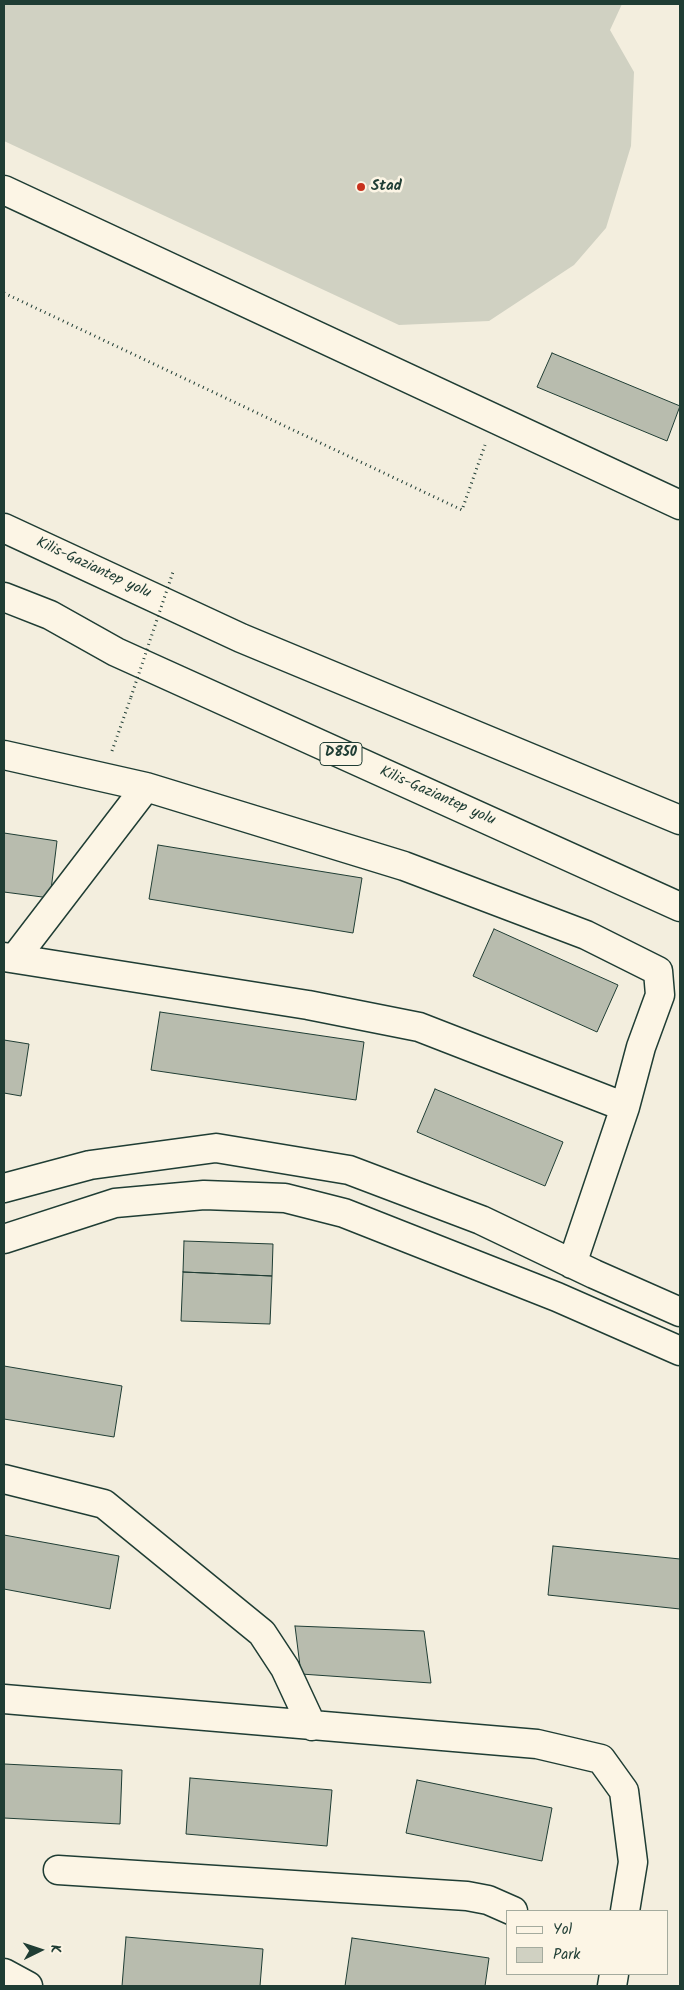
<!DOCTYPE html>
<html>
<head>
<meta charset="utf-8">
<style>
  body { margin:0 }
  #map { position:relative; width:684px; height:1990px; overflow:hidden; background:#f3eede; font-family:Kalam,sans-serif }
  canvas { display:block }
  .frame { position:absolute; inset:0; border:5px solid #1f3d34; pointer-events:none }
  .legend { position:absolute; left:506px; top:1910px; width:162px; height:65px; box-sizing:border-box; background:#fcf5e5; border:1px solid #a4ab9e; margin:0; padding:6px 9px; list-style:none; font-size:15px; color:#1f3d34 }
  .legend li { display:flex; align-items:center; gap:10px; height:25px }
  .legend b { width:25px; border:1px solid #a4ab9e }
  .north { position:absolute; left:15px; top:1925px; width:50px; height:50px; -webkit-text-stroke:4px #fcf5e5; paint-order:stroke; rotate:86deg; font-size:14px; font-weight:700; line-height:20px; text-align:center; color:#1f3d34 }
  .north::after { content:''; display:block; margin:auto; width:18px; height:22px; background:#1f3d34; clip-path:polygon(50% 0,100% 100%,50% 72%,0 100%) }
</style>
</head>
<body>
<div id="map">
<canvas width="684" height="1990"></canvas>
<div class="frame"></div>
<ul class="legend">
<li><b style="height:6px;background:#fcf5e5"></b>Yol</li>
<li><b style="height:14px;background:#d0d1c2"></b>Park</li>
</ul>
<div class="north">K</div>
</div>
<script>
const ctx = document.querySelector('canvas').getContext('2d');
ctx.lineJoin = 'round';
function paint(path, color) { ctx.fillStyle = color; ctx.fill(path, 'evenodd'); }
const shape = rows => new Path2D(rows.map(r => 'M' + r).join(''));
function stroke(path, color, width, dash) { ctx.strokeStyle = color; ctx.lineWidth = width; ctx.lineCap = dash ? 'butt' : 'round'; ctx.setLineDash(dash || []); ctx.stroke(path); }
function drawText(font, color, halo, rows, align = 'center') {
  ctx.font = font + ' Kalam,sans-serif'; ctx.lineWidth = 5; ctx.setLineDash([]); ctx.textBaseline = 'middle'; ctx.strokeStyle = halo; ctx.fillStyle = color; for (const [text, x, y, turn = 0] of rows) {
    ctx.save(); ctx.translate(x, y); ctx.rotate((+turn || 0) * Math.PI / 180); ctx.textAlign = isNaN(turn) ? turn : align; if (halo) ctx.strokeText(text, 0, 0); ctx.fillText(text, 0, 0); ctx.restore();
  }
}
paint(shape([
  [4,4,622,4,610,30,634,72,631,146,606,228,574,265,489,321,399,325,4,141]
]), '#d0d1c2');
const building = shape([
  [552,353,680,406,667,441,537,387,552,353],
  [4,833,57,841,50,898,4,892,4,833],
  [158,845,362,878,353,933,149,899,158,845],
  [494,929,618,985,597,1032,473,976,494,929],
  [160,1012,364,1042,356,1100,151,1070,160,1012],
  [4,1040,29,1044,21,1096,4,1093,4,1040],
  [435,1089,563,1142,545,1186,417,1132,435,1089],
  [184,1241,273,1244,272,1276,183,1272,184,1241],
  [183,1272,272,1276,270,1324,181,1321,183,1272],
  [4,1366,122,1386,114,1437,4,1419,4,1366],
  [4,1535,119,1556,110,1609,4,1589,4,1535],
  [553,1546,680,1559,680,1609,548,1595,553,1546],
  [295,1626,424,1631,431,1683,301,1674,295,1626],
  [4,1764,122,1770,120,1824,4,1818,4,1764],
  [190,1778,332,1790,327,1846,186,1834,190,1778],
  [417,1780,552,1808,542,1861,406,1833,417,1780],
  [126,1937,263,1949,260,1986,122,1986,126,1937],
  [352,1938,489,1958,485,1986,345,1986,352,1938]
]);
paint(building, '#b8bcae');
stroke(building, '#1f3d34', 1);
const minor = shape([
  [4,190,680,505],
  [4,755,146,787,404,866,586,935,658,971,660,995,641,1047,625,1107,572,1264],
  [4,957,308,1005,419,1027,625,1107],
  [15,958,146,787],
  [4,1188,90,1165,216,1148,349,1170,481,1220,594,1274,680,1312],
  [4,1239,115,1203,204,1195,285,1198,344,1213,557,1297,680,1351],
  [4,1479,104,1504,262,1633,285,1668,312,1726],
  [4,1699,537,1744,601,1759,624,1791,633,1862,625,1911],
  [58,1870,467,1896,488,1900,513,1911],
  [4,1973,28,1986],
  [612,1986,614,1974]
]);
const highway = shape([
  [4,528,241,638,680,820],
  [4,597,50,615,116,652,680,907]
]);
stroke(minor, '#1f3d34', 31);
stroke(highway, '#1f3d34', 31);
stroke(shape([
  [4,293,462,510,485,445],
  [112,751,131,697]
]), '#1f3d34', 3, [1, 4]);
stroke(minor, '#fcf5e5', 28);
stroke(highway, '#fcf5e5', 28);
stroke(shape([
  [131,697,173,572]
]), '#1f3d34', 3, [1, 4]);
for (const [x, y, r, color] of [
  [361,187,5,"#c8321e"]
]) { const dot = new Path2D(); dot.arc(x, y, r, 0, 2 * Math.PI); ctx.fillStyle = color; ctx.fill(dot); stroke(dot, '#fcf5e5', 2); }
for (const [x, y, w] of [
  [341,754,42]
]) { const box = new Path2D(); box.roundRect(x - w / 2, y - 11.5, w, 23, 4); ctx.fillStyle = '#fcf5e5'; ctx.fill(box); stroke(box, '#1f3d34', 1); }
drawText('bold 14px', '#1f3d34', null, [
  ["D850",341,754]
]);
drawText('bold 15px', '#1f3d34', '#fcf5e5', [
  ["Stad",371,187]
], 'left');
drawText('15px', '#1f3d34', '#fcf5e5', [
  ["Kilis-Gaziantep yolu",93,569,25],
  ["Kilis-Gaziantep yolu",437,797,24]
]);
</script>
</body>
</html>
